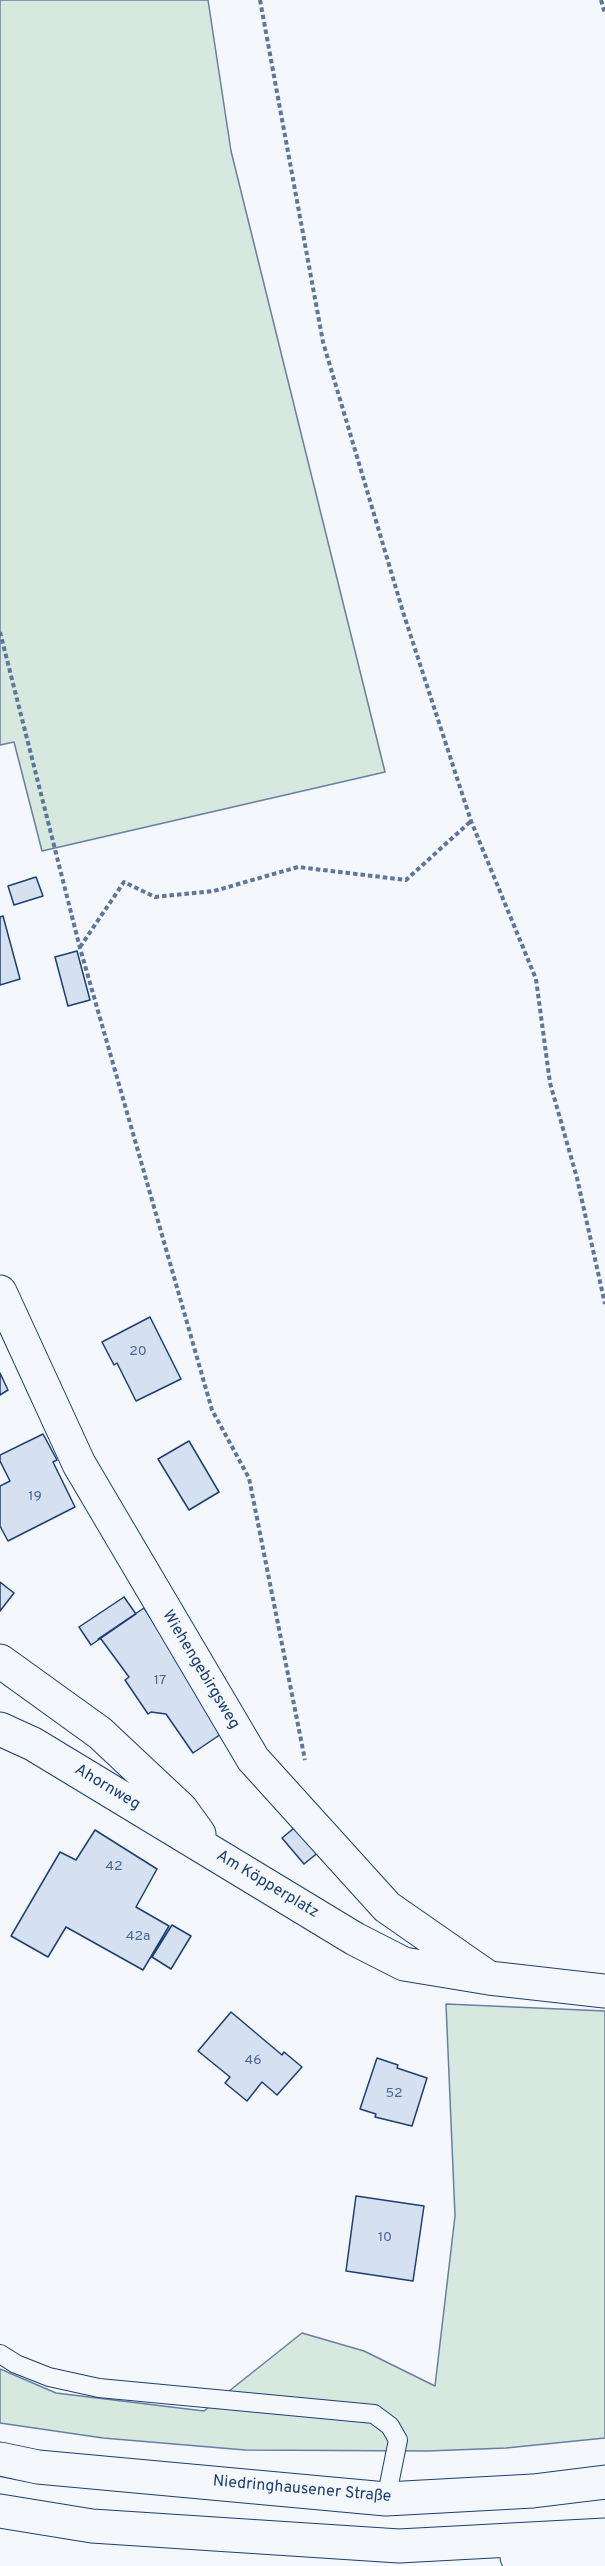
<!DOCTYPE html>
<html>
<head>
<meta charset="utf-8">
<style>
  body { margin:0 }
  canvas { display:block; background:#f4f7fb }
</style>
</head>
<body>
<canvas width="605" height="2566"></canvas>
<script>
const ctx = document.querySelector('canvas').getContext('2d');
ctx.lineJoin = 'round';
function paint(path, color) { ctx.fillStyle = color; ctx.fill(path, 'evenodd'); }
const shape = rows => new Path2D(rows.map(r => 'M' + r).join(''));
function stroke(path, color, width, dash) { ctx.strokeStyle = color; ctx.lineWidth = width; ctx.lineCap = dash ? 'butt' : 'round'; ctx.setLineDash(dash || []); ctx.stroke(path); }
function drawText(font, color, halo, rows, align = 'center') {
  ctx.font = font + ' Overpass,sans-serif'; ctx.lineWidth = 4.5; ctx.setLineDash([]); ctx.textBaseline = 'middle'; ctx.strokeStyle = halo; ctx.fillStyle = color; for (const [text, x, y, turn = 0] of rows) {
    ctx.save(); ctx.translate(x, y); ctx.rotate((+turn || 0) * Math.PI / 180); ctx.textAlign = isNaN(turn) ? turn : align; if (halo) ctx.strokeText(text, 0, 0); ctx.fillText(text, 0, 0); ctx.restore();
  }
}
const green = shape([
  [0,0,208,0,231,151,385,772,42,851,14,742,0,745,0,0],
  [446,2004,605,2011,605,2438,506,2448,427,2451,245,2450,103,2438,0,2423,0,2369,56,2393,204,2411,302,2333,364,2351,435,2386,455,2216,446,2004]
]);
paint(green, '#d7e8df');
stroke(green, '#687fa3', 1.5);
const building = shape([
  [36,877,43,896,14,905,8,886,36,877],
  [3,916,20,979,0,985,0,917,3,916],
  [77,951,90,1000,68,1006,55,957,77,951],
  [150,1317,181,1379,136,1401,117,1363,114,1365,102,1342,150,1317],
  [0,1373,8,1390,0,1395,0,1373],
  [43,1434,57,1460,53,1462,75,1507,8,1541,0,1526,0,1486,10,1481,0,1461,0,1455,43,1434],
  [189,1441,219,1492,189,1510,158,1459,189,1441],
  [0,1582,14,1593,0,1611,0,1582],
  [124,1597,136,1614,91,1645,79,1627,124,1597],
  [144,1608,194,1683,224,1732,193,1753,166,1714,151,1712,148,1714,125,1680,129,1677,101,1639,98,1639,144,1608],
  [299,1824,320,1851,304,1864,282,1838,299,1824],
  [95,1830,157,1869,136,1907,169,1926,143,1970,66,1927,48,1957,11,1936,60,1852,76,1860,95,1830],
  [172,1925,191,1936,171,1969,152,1957,172,1925],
  [231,2012,282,2055,284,2052,302,2067,277,2095,262,2082,247,2101,225,2083,230,2077,198,2051,231,2012],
  [377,2058,398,2065,397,2068,427,2078,412,2126,375,2117,376,2114,360,2109,377,2058],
  [356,2196,424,2206,413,2281,346,2271,356,2196]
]);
paint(building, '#d5e0f0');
stroke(building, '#1d3f73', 1.5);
const lane = shape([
  [0,2354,16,2364,49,2377,99,2388,374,2414,390,2426,398,2440,386,2499]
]);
const street = shape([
  [0,1292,79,1464,253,1759,387,1907,489,1978],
  [0,1661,100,1733,181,1809,199,1834],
  [0,1729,33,1744,355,1939,404,1964,489,1978,605,1991]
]);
const primary = shape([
  [0,2459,38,2467,386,2499,533,2491,605,2482],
  [0,2511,92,2526,399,2546,605,2535],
  [517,2557,605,2563]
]);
stroke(lane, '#1d3f73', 20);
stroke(street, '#1d3f73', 35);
stroke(primary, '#1d3f73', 35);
stroke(shape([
  [260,0,323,342,403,612,471,821,536,979,550,1083,577,1178,605,1304],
  [601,0,605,14],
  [0,632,80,948,212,1410,249,1478,305,1760],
  [80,947,124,882,155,897,214,891,298,867,406,880,471,821]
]), '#5e769c', 4, [4.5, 3]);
stroke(lane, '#f4f7fb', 18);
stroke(street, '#f4f7fb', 33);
stroke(primary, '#f4f7fb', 33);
drawText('14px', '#4b6792', null, [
  ["20",138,1352],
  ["19",35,1497],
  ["17",160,1681],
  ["42",114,1867],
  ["42a",138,1937],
  ["46",253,2061],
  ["52",394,2094],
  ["10",385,2238]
]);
drawText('16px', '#1d3f73', '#f4f7fb', [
  ["Wiehengebirgsweg",200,1670,59],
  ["Ahornweg",107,1788,31],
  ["Am Köpperplatz",267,1885,31],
  ["Niedringhausener Straße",302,2490,5]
]);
</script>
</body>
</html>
